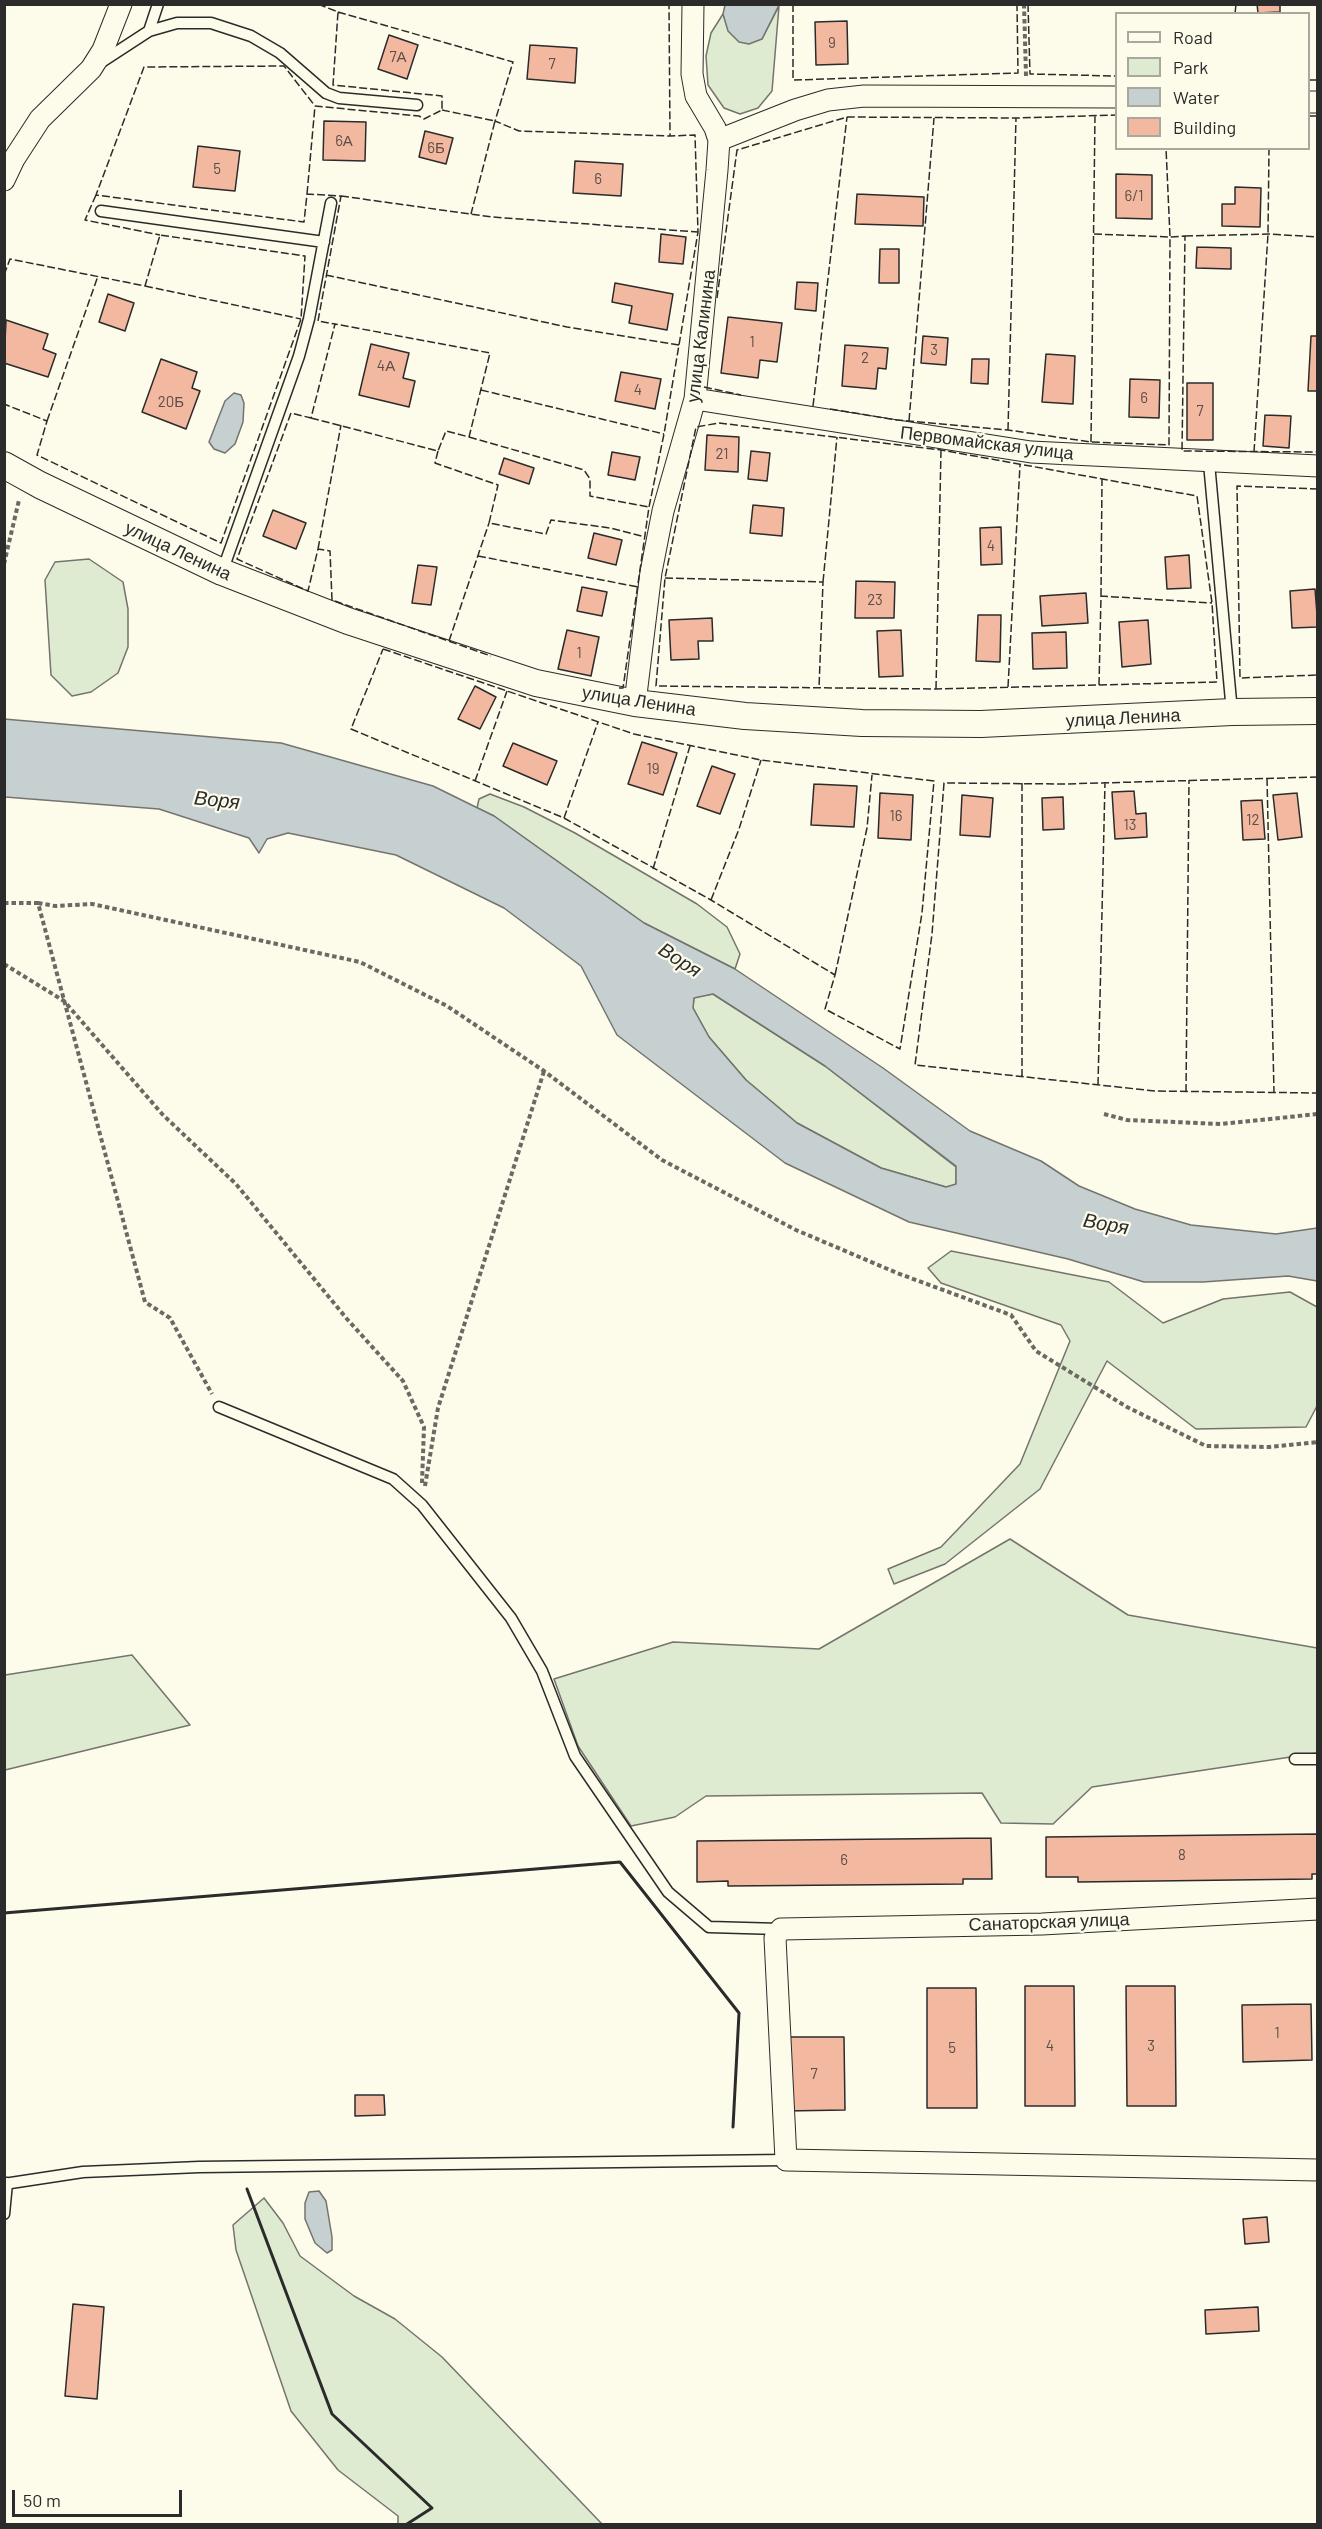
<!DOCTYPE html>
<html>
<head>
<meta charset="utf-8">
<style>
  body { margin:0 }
  #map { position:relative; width:1322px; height:2529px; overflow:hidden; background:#fdfbea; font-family:Barlow,sans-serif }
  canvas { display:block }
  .frame { position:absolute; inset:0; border:6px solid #2b2b2b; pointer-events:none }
  .legend { position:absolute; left:1115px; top:12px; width:195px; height:138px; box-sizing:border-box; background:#fdfbea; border:2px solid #a9a89e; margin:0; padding:8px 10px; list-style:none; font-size:18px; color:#2b2b2b }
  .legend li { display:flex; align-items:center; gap:12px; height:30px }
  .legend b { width:30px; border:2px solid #a9a89e }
  .scale { position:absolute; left:12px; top:2490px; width:170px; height:27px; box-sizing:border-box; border:3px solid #2b2b2b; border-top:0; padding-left:8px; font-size:18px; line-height:21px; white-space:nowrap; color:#2b2b2b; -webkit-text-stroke:4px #fdfbea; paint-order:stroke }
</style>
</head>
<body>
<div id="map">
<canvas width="1322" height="2529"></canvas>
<div class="frame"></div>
<ul class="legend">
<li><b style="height:8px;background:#fdfbea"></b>Road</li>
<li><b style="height:16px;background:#deebd1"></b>Park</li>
<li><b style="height:16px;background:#c7d0d0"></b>Water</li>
<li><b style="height:16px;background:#f2b8a0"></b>Building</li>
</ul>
<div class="scale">50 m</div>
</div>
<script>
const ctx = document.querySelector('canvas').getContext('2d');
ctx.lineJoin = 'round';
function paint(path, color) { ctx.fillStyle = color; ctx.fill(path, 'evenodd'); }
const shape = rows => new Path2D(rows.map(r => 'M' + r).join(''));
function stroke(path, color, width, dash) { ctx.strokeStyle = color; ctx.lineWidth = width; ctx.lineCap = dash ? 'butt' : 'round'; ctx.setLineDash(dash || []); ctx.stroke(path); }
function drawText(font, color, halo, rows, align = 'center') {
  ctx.font = font + ' Barlow,sans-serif'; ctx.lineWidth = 4.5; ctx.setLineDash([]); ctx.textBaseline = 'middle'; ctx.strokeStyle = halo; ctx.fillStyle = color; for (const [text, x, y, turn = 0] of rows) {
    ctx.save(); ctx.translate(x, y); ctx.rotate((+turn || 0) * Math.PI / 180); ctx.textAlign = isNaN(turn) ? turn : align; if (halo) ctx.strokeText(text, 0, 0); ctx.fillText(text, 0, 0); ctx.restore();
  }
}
const green = shape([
  [779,6,772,91,758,108,740,114,724,108,708,85,706,56,711,33,723,14,729,31,762,39,779,6],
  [89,559,123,582,128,609,128,647,118,673,91,692,72,696,51,675,45,580,55,562,89,559],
  [490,794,524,807,575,833,697,904,727,927,740,954,735,969,644,923,494,816,477,808,479,799,490,794],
  [713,994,825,1066,956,1167,956,1185,946,1187,881,1168,797,1123,746,1080,709,1037,693,1008,694,997,713,994],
  [951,1251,1109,1282,1163,1323,1223,1299,1290,1292,1317,1307,1317,1406,1306,1427,1196,1429,1107,1361,1040,1489,945,1564,894,1584,888,1569,941,1547,1020,1464,1070,1341,1061,1325,941,1283,928,1268,951,1251],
  [1010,1539,1128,1615,1317,1648,1317,1753,1092,1787,1053,1824,1001,1823,982,1793,706,1796,675,1817,631,1826,578,1746,554,1679,673,1642,819,1649,1010,1539],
  [132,1655,190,1725,5,1770,5,1675,132,1655],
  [264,2198,283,2223,300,2256,354,2296,395,2319,442,2357,602,2524,398,2524,398,2516,338,2470,291,2411,236,2250,233,2225,264,2198]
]);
paint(green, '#deebd1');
stroke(green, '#74746e', 1.5);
const water = shape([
  [725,5,725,4,779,5,762,39,749,44,739,42,728,31,723,14,725,5],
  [234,393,241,395,244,403,243,422,235,444,225,453,214,449,209,442,225,401,234,393],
  [4,719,281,743,433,786,494,816,644,923,735,969,883,1068,970,1131,1041,1161,1079,1186,1135,1209,1191,1225,1276,1234,1317,1228,1317,1281,1288,1276,1203,1282,1144,1282,1068,1259,909,1222,785,1163,617,1035,581,966,504,908,396,855,288,833,267,839,259,853,249,838,159,809,5,797,4,719],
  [713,994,825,1066,956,1166,956,1184,946,1187,881,1168,797,1123,746,1080,709,1037,693,1008,694,998,713,994],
  [319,2191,326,2201,332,2237,332,2250,327,2253,315,2243,305,2219,305,2203,309,2192,319,2191]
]);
paint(water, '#c7d0d0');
stroke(water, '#74746e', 1.5);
const building = shape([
  [1257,4,1280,4,1280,12,1258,13,1257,4],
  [847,21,848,64,816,65,815,22,847,21],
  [389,35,418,45,407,79,378,69,389,35],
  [530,45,577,48,575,83,527,79,530,45],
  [324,121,366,122,365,161,323,160,324,121],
  [425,131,453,138,446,164,419,157,425,131],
  [198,146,240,151,235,191,193,187,198,146],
  [575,161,623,164,621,196,573,193,575,161],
  [1116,174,1152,175,1152,219,1116,218,1116,174],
  [1235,187,1261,188,1260,227,1222,226,1222,204,1235,204,1235,187],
  [857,194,924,197,923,226,855,224,857,194],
  [661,234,686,237,683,264,659,262,661,234],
  [1197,247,1231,248,1231,269,1196,268,1197,247],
  [880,249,899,249,899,283,879,283,880,249],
  [797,282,818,283,816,311,795,309,797,282],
  [615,283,673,294,667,330,629,323,632,306,612,302,615,283],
  [108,294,134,303,125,331,99,322,108,294],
  [728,317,782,323,777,362,760,360,758,378,721,373,728,317],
  [6,320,48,334,43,349,56,354,48,377,4,363,6,320],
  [923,336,948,338,946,365,921,363,923,336],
  [1311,336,1318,336,1318,391,1308,391,1311,336],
  [371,344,409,353,403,378,415,381,409,407,359,395,371,344],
  [845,345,888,348,886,369,878,368,876,389,842,386,845,345],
  [1046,354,1075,356,1073,404,1042,402,1046,354],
  [161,359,197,372,192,388,200,391,186,429,142,412,161,359],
  [972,359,989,359,988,384,971,383,972,359],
  [621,372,661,379,655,409,615,401,621,372],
  [1130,379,1160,380,1159,418,1129,417,1130,379],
  [1187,383,1213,383,1213,440,1187,440,1187,383],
  [1265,415,1291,416,1289,448,1263,446,1265,415],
  [707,435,739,437,738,472,705,470,707,435],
  [751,451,770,453,767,481,748,479,751,451],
  [612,452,640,457,635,480,608,475,612,452],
  [504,458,534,468,529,484,499,474,504,458],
  [753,505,784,508,782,536,750,533,753,505],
  [273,510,306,523,296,549,263,536,273,510],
  [1001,527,1002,564,981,565,980,528,1001,527],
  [594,533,622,540,616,565,588,558,594,533],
  [1189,555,1191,588,1167,589,1165,557,1189,555],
  [418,565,437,567,431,605,412,603,418,565],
  [856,581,895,582,894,618,855,618,856,581],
  [582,587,607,592,602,616,577,611,582,587],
  [1315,589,1318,627,1292,628,1290,591,1315,589],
  [1086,593,1088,623,1042,626,1040,596,1086,593],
  [978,615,1001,615,1000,662,976,661,978,615],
  [712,618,713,641,698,641,699,659,671,660,669,620,712,618],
  [1148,620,1151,664,1122,667,1119,622,1148,620],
  [567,630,599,637,591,676,558,669,567,630],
  [901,630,903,676,879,677,877,631,901,630],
  [1066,632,1067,668,1033,669,1032,633,1066,632],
  [475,686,496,697,480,729,458,719,475,686],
  [642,742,677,753,663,795,628,784,642,742],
  [513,743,557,761,547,785,503,766,513,743],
  [712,766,735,774,720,814,697,806,712,766],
  [814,784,857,786,854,827,811,825,814,784],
  [1134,791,1136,814,1146,813,1147,837,1115,839,1112,792,1134,791],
  [880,793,913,795,911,840,878,838,880,793],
  [1297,793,1302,837,1278,840,1273,795,1297,793],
  [962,795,993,798,990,837,960,835,962,795],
  [1063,797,1064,829,1043,830,1042,798,1063,797],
  [1262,800,1265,839,1243,840,1241,801,1262,800],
  [1318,1834,1318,1874,1312,1874,1312,1879,1078,1882,1078,1877,1046,1877,1046,1837,1318,1834],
  [991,1838,992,1879,963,1879,963,1884,728,1886,728,1881,697,1882,697,1841,991,1838],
  [1025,1986,1074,1986,1075,2106,1025,2106,1025,1986],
  [1126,1986,1175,1986,1176,2106,1127,2106,1126,1986],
  [927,1988,976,1988,977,2108,927,2108,927,1988],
  [1311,2004,1312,2060,1243,2062,1242,2005,1311,2004],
  [784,2037,844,2037,845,2110,785,2111,784,2037],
  [355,2095,384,2095,385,2115,355,2116,355,2095],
  [1267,2217,1269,2242,1245,2244,1243,2219,1267,2217],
  [73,2304,104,2307,97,2399,65,2396,73,2304],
  [1258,2307,1259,2331,1206,2334,1205,2310,1258,2307]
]);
paint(building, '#f2b8a0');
stroke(building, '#2b2b2b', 1.5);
const service = shape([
  [149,31,158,4],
  [103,61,149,31,177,23,211,23,251,36,280,53,326,93,339,98,417,105],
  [101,211,324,242],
  [1209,463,1232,712],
  [222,572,299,356,309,319,331,203],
  [219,1407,393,1479,422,1505,511,1618,542,1671,575,1756,668,1892,709,1927,780,1929],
  [1295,1759,1318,1759],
  [4,2184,83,2172,199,2167,786,2160],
  [4,2214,7,2183]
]);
const minor = shape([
  [1308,102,1318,102],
  [719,140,795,110,828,100,864,96,1116,97],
  [4,180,14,159,40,119,91,69,103,50,121,4],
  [695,399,1031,452,1318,466],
  [635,703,651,572,663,511,695,399,717,170,719,140,715,128,696,96,692,74,693,4],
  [1318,1909,1042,1924,781,1929,775,1938,786,2160,1318,2170]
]);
const tertiary = shape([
  [4,465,40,485,222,572,348,621,536,683,635,703,745,716,862,723,981,724,1232,712,1318,711]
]);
stroke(service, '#2b2b2b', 13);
stroke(minor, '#2b2b2b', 23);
stroke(tertiary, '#2b2b2b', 28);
stroke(shape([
  [1024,4,1026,76],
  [4,564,19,500],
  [4,903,38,903,145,1302,170,1318,212,1394],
  [38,903,55,906,92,904,360,962,447,1006,544,1071,662,1160,796,1230,897,1273,1011,1315,1036,1351,1127,1407,1206,1446,1269,1447,1318,1442],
  [4,964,64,1001,163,1115,236,1184,347,1319,403,1381,424,1427,422,1483],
  [1104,1114,1127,1120,1221,1124,1318,1114],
  [425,1486,438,1408,544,1071]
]), '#6a6964', 4, [4.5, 3]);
stroke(service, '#fdfbea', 10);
stroke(minor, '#fdfbea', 21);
stroke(tertiary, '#fdfbea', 26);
stroke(shape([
  [169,4,177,4],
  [318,4,338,12,333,85,442,96,442,110,424,119,419,116,315,106,284,66,144,67,96,195,304,222,307,194,341,196,318,321,335,324,311,418,291,413,237,559,308,591,318,549,330,551,332,600,491,656],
  [793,4,793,80,1018,73,1017,4],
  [1028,4,1030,74,1116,76],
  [338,12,513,62,495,121,519,131,670,136],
  [1235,14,1236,4],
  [1308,80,1318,80],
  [442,110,495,121,471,214],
  [1308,116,1318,116],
  [307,194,315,106],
  [96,195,85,220,160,235],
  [341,196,492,217,698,232],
  [1094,234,1170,237,1166,148],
  [1185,236,1268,234,1318,237],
  [4,275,10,259,145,286,160,235,305,256,301,319,221,543,37,455,47,421,4,404],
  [326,275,567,327,679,345],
  [145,286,301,319],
  [717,298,737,150,847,117,1016,118,1116,115],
  [704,387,741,395],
  [481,390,664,434],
  [813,406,847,117],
  [830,409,897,420,1008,430,1091,442,1169,445,1170,237,1185,236,1182,451,1318,452],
  [311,418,438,451,446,431,469,437,490,353,335,324],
  [47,421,98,276],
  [909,421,934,118],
  [719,423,941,450,1197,496,1212,603,1217,682,936,689,656,686,665,578,696,427,719,423],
  [1008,430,1016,118],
  [469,437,584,470,590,479,590,496,649,507],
  [1091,442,1095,115],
  [438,451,435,463,498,485,489,523,546,534,551,520,610,528,645,537],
  [1254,452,1268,234,1269,148],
  [1318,489,1237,486,1240,678,1318,675],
  [318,549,341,425],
  [478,556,638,587],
  [665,578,823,582,819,688],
  [823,582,837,437],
  [1101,596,1102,479],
  [449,641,489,523],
  [383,649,634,734,761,760,934,781,922,913,900,1049,825,1009,835,975,711,900,564,818,351,729,383,649],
  [1099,685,1101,596,1212,603],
  [1008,687,1020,465],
  [619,688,623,688,649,507,664,434,698,232,695,135,670,136,669,4],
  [936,689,941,450],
  [1318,777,1064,784,944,783,932,934,915,1065,1155,1091,1318,1093],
  [1267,778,1274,1093],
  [475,781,507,691],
  [1022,783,1022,1077],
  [564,818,598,722],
  [653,869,690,746],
  [711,900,739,829,761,760],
  [835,975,867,828,872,775],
  [1098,1085,1105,782],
  [1186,1092,1189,780]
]), '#2b2b2b', 1.5, [8, 3]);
stroke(shape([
  [4,1913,620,1862,739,2013,733,2127],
  [247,2189,332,2414,432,2508,407,2524]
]), '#2b2b2b', 3);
drawText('15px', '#5d4e48', null, [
  ["9",832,43],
  ["7А",398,57],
  ["7",552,64],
  ["6А",344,141],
  ["6Б",436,148],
  ["5",217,169],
  ["6",598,179],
  ["6/1",1134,196],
  ["1",752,342],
  ["3",934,350],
  ["2",865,358],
  ["4А",386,366],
  ["4",638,390],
  ["6",1144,398],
  ["20Б",171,402],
  ["7",1200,411],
  ["21",722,454],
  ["4",991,546],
  ["23",875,600],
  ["1",579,653],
  ["19",653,769],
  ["16",896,816],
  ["12",1253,820],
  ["13",1130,825],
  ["8",1182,1855],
  ["6",844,1860],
  ["1",1277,2033],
  ["4",1050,2046],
  ["3",1151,2046],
  ["5",952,2048],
  ["7",814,2074]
]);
drawText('18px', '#2b2b2b', '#fdfbea', [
  ["улица Калинина",701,336,-83],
  ["Первомайская улица",987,443,7],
  ["улица Ленина",178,551,25],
  ["улица Ленина",639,701,9],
  ["улица Ленина",1123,718,-3],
  ["Санаторская улица",1049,1922,-2]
]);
drawText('italic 20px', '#2b2b2b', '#fdfbea', [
  ["Воря",217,800,6],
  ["Воря",680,960,33],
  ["Воря",1106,1224,10]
]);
</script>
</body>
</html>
